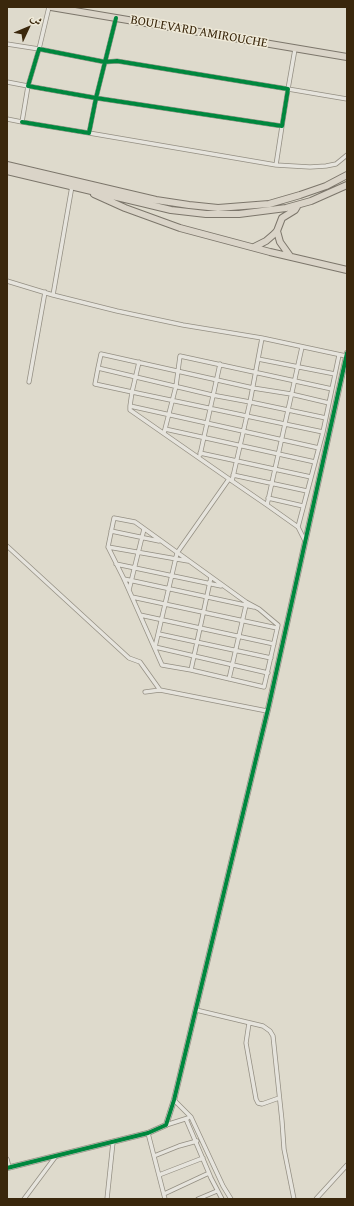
<!DOCTYPE html>
<html>
<head>
<meta charset="utf-8">
<style>
  body { margin:0 }
  #map { position:relative; width:354px; height:1206px; overflow:hidden; background:#dedacc; font-family:"Gentium Book Plus",Amiri,serif }
  canvas { display:block }
  .frame { position:absolute; inset:0; border:8px solid #3a270c; pointer-events:none }
  .north { position:absolute; left:8px; top:8px; width:40px; height:40px; -webkit-text-stroke:3px #efead9; paint-order:stroke; rotate:46deg; font-size:11px; font-weight:700; line-height:16px; text-align:center; color:#3a270c }
  .north::after { content:''; display:block; margin:auto; width:14px; height:18px; background:#3a270c; clip-path:polygon(50% 0,100% 100%,50% 72%,0 100%) }
</style>
</head>
<body>
<div id="map">
<canvas width="354" height="1206"></canvas>
<div class="frame"></div>
<div class="north">ش</div>
</div>
<script>
const ctx = document.querySelector('canvas').getContext('2d');
ctx.lineJoin = 'round';
const shape = rows => new Path2D(rows.map(r => 'M' + r).join(''));
function stroke(path, color, width, dash) { ctx.strokeStyle = color; ctx.lineWidth = width; ctx.lineCap = dash ? 'butt' : 'round'; ctx.setLineDash(dash || []); ctx.stroke(path); }
function drawText(font, color, halo, rows, align = 'center') {
  ctx.font = font + ' "Gentium Book Plus",serif'; ctx.lineWidth = 3; ctx.setLineDash([]); ctx.textBaseline = 'middle'; ctx.strokeStyle = halo; ctx.fillStyle = color; for (const [text, x, y, turn = 0] of rows) {
    ctx.save(); ctx.translate(x, y); ctx.rotate((+turn || 0) * Math.PI / 180); ctx.textAlign = isNaN(turn) ? turn : align; if (halo) ctx.strokeText(text, 0, 0); ctx.fillText(text, 0, 0); ctx.restore();
  }
}
const minor = shape([
  [7,44,39,49,49,7],
  [295,49,288,89,347,99],
  [7,82,28,86,22,122,7,119],
  [22,122,89,133,96,98,28,86,39,49,105,62,117,61,288,89,282,126,96,98,116,18],
  [89,133,276,165,282,126],
  [276,165,310,167,326,166,336,164,347,155],
  [7,281,53,295,117,311,183,325,262,338,346,356],
  [53,295,72,186],
  [262,338,250,402,326,418],
  [258,359,335,374],
  [139,362,132,392,323,432],
  [98,368,101,354,253,388,291,394,329,403],
  [29,382,45,292],
  [130,406,319,448],
  [165,429,315,462],
  [164,433,176,386,180,356,332,389],
  [200,453,311,477],
  [200,455,220,364],
  [233,475,307,491],
  [229,479,177,553,155,647,268,673],
  [232,481,250,402,212,395,98,368,95,384,132,392,130,406,130,410,232,481,267,505,298,527,305,541],
  [268,498,303,506],
  [267,505,302,347],
  [114,518,135,522,246,602,259,609,278,625,264,687,191,670,162,665,124,579,108,547,114,518],
  [298,527,323,432,339,355],
  [111,531,159,541],
  [7,546,129,658,140,662,160,690],
  [108,547,188,561],
  [116,564,221,586],
  [124,579,254,607],
  [129,590,144,529],
  [132,597,277,628],
  [140,615,274,644],
  [159,634,271,658],
  [191,670,211,577],
  [229,679,246,605],
  [145,692,160,690,267,711],
  [196,1010,263,1026,270,1031,273,1036,282,1121,284,1149,294,1199],
  [249,1023,246,1043,256,1099,258,1103,262,1104,279,1098],
  [174,1100,191,1117,223,1186,231,1199],
  [186,1119,211,1178,222,1199],
  [166,1125,188,1118],
  [148,1133,165,1199],
  [154,1156,179,1146,197,1141],
  [7,1159,9,1167],
  [159,1175,203,1158],
  [164,1194,209,1173],
  [24,1199,56,1156],
  [107,1199,113,1142],
  [198,1199,217,1191],
  [316,1199,347,1165]
]);
const tertiary = shape([
  [7,1168,148,1133,166,1125,174,1100,269,705,347,353]
]);
const primary = shape([
  [51,7,347,57]
]);
const trunk = shape([
  [7,165,156,200,189,205,218,208,269,204,300,195,326,186,347,175],
  [7,171,142,203,171,210,206,214,239,214,286,208,311,201,347,185],
  [94,194,125,208,180,228,270,252,347,270],
  [277,231,280,242,290,256],
  [254,247,266,241,273,235,277,231,282,218,295,210,298,205]
]);
stroke(minor, '#948f83', 5);
stroke(tertiary, '#948f83', 6);
stroke(primary, '#7c766b', 8);
stroke(trunk, '#7c766b', 8);
stroke(minor, '#e6e4dd', 3.5);
stroke(tertiary, '#e6e4dd', 4.5);
stroke(primary, '#dad4c8', 6);
stroke(trunk, '#dad4c8', 6);
stroke(shape([
  [22,122,89,133,96,98,28,86,39,49,105,62,117,61,288,89,282,126,96,98,116,18],
  [7,1168,148,1133,166,1125,174,1100,269,705,347,353]
]), '#00873e', 4);
drawText('13px', '#3a270c', '#efead9', [
  ["BOULEVARD AMIROUCHE",199,32,10]
]);
</script>
</body>
</html>
